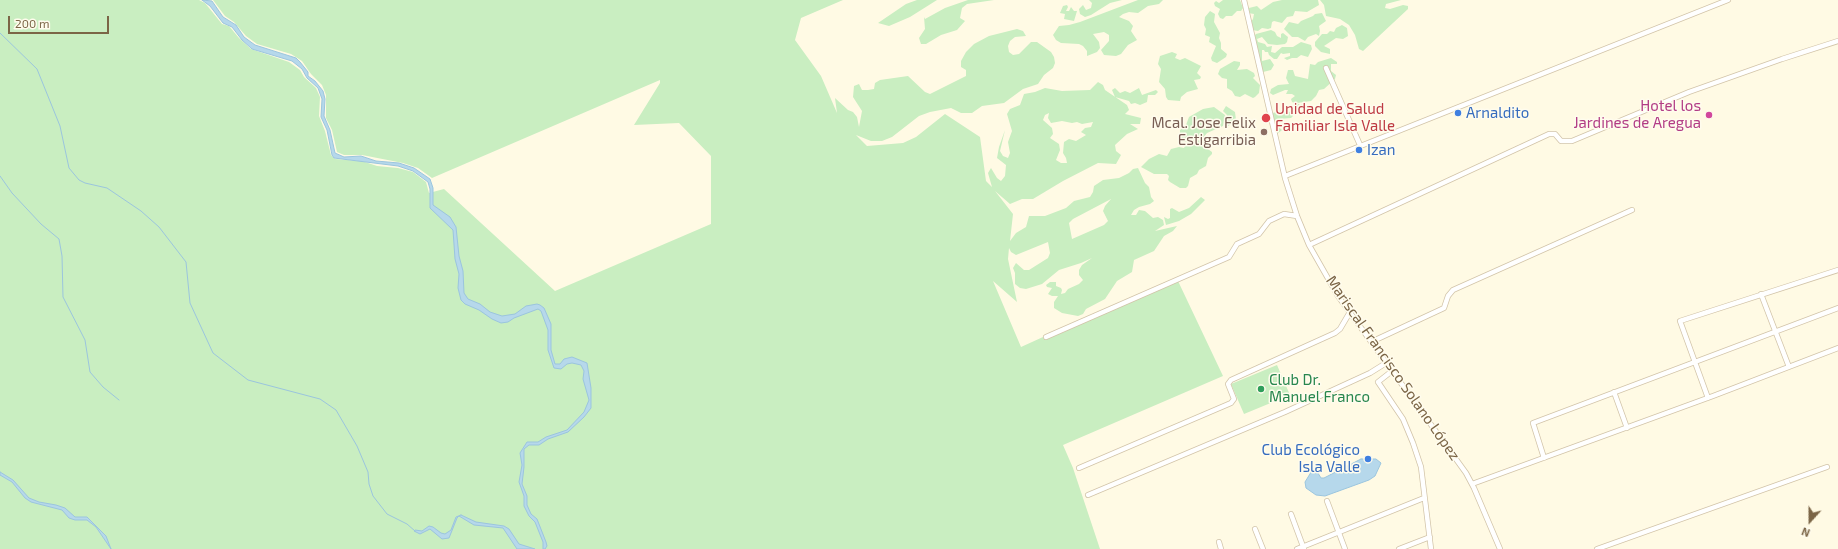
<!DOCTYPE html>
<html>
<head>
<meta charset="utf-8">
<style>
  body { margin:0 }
  #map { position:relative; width:1838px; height:549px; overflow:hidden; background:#fffae4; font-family:"Exo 2",sans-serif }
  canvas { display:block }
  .north { position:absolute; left:1790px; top:501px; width:40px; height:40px; -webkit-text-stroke:3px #fffced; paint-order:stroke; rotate:201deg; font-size:11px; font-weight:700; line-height:16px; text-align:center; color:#7b6546 }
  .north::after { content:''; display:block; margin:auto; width:14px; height:18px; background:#7b6546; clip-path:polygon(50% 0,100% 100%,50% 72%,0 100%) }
  .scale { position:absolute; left:8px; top:16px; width:101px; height:18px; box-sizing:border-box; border:2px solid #7b6546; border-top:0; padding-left:5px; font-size:12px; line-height:14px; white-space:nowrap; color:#7b6546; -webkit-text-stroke:3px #fffced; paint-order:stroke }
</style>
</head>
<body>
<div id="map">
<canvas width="1838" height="549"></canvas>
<div class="north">N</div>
<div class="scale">200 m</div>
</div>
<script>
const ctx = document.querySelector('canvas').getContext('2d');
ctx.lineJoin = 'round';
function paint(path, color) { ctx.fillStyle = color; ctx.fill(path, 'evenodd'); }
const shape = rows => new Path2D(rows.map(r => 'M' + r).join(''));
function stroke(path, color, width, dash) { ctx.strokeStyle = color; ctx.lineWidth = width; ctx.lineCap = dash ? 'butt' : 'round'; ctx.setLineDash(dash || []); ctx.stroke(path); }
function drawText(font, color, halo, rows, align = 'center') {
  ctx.font = font + ' "Exo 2",sans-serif'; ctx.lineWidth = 3; ctx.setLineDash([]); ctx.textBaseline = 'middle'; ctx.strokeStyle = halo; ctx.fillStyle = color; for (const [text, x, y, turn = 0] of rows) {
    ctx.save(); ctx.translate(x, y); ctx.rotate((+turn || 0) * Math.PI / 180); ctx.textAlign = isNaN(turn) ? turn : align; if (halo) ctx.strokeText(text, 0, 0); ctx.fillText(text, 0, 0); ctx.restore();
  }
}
paint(shape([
  [0,0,199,0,205,3,222,24,229,26,239,38,251,49,289,62,300,70,304,77,316,88,320,97,319,116,325,131,331,155,335,159,362,161,377,166,398,168,413,172,426,182,429,193,444,189,555,291,711,224,711,156,679,123,634,125,660,83,660,80,432,178,418,168,403,163,362,155,344,155,337,152,332,130,326,118,326,95,322,85,311,74,302,61,291,54,257,44,246,36,234,22,225,16,213,0,843,0,801,18,795,40,821,76,837,113,835,98,848,110,853,112,857,117,859,127,862,111,853,97,854,86,859,84,862,90,868,90,874,89,875,83,880,80,908,76,925,92,930,94,966,76,966,70,961,67,961,61,966,52,974,44,989,36,1017,29,1023,31,1026,36,1015,37,1010,41,1008,46,1009,52,1013,55,1019,54,1031,42,1037,42,1051,52,1054,57,1055,63,1053,68,1044,75,1038,84,1023,89,1004,103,982,106,972,113,961,113,951,108,930,112,919,116,892,137,882,141,871,141,856,135,867,146,903,143,916,137,945,114,980,137,986,181,992,187,988,173,991,168,997,178,1001,181,1005,176,1006,165,997,158,999,147,1005,130,1000,151,1003,156,1008,158,1010,153,1008,142,1012,131,1007,114,1010,109,1020,105,1024,94,1035,92,1045,88,1062,91,1090,90,1098,82,1103,85,1105,90,1127,105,1129,110,1125,114,1141,118,1140,124,1130,124,1138,129,1127,134,1115,145,1116,151,1121,155,1116,164,1098,163,1063,181,1033,199,1022,199,1010,204,995,191,1013,214,1010,241,1016,233,1026,227,1029,216,1045,216,1066,208,1074,201,1090,197,1093,192,1094,186,1103,180,1119,178,1129,173,1133,169,1138,168,1145,183,1149,187,1151,197,1154,201,1150,204,1139,207,1134,210,1131,215,1136,215,1139,210,1145,211,1153,218,1158,217,1163,220,1164,225,1155,231,1177,226,1173,231,1164,236,1154,251,1134,260,1132,272,1117,281,1105,299,1086,309,1083,314,1078,316,1062,313,1054,308,1054,302,1058,296,1052,296,1048,294,1052,288,1047,287,1046,285,1050,282,1056,282,1056,286,1061,288,1062,290,1061,294,1065,293,1068,289,1079,284,1083,280,1079,275,1079,270,1082,265,1092,258,1081,263,1059,270,1042,284,1026,289,1020,288,1015,284,1015,273,1013,268,1016,263,1024,270,1029,270,1048,258,1050,253,1048,242,1016,255,1011,252,1009,248,1008,259,1017,302,993,281,1021,347,1043,337,1044,339,1178,281,1223,376,1063,445,1073,468,1100,549,0,549],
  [1049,113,1048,118,1051,123,1062,121,1072,123,1077,122,1082,124,1093,122,1091,127,1085,128,1081,132,1086,135,1076,141,1069,139,1064,142,1063,153,1066,158,1067,163,1061,163,1056,160,1060,150,1059,144,1050,138,1053,134,1052,128,1043,120,1045,115],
  [1111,199,1105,206,1103,211,1108,221,1104,225,1072,239,1069,223,1073,219],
  [917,0,937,0,910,17,889,26,878,23,906,4],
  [968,0,994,0,967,4,962,8,960,18,965,21,957,30,941,35,926,44,921,44,919,38,925,29,924,17,925,19,945,8],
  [1089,0,1122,0,1110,3,1091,15,1085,17,1080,14,1079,9,1083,5,1086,10,1091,8,1092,3],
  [1138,0,1163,0,1159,4,1148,6,1138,13,1129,12,1123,14,1119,17,1129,21,1133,26,1131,31,1137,40,1128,45,1121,54,1116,56,1104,55,1101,50,1109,41,1109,35,1104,32,1093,34,1099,42,1100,48,1097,52,1087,56,1087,51,1083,46,1079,44,1061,43,1056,40,1053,35,1059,26,1069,25,1080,22],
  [1223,0,1240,0,1243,8,1241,11,1237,11,1232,16,1226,16,1223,19,1220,18,1218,14,1220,9,1215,6,1214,3,1216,1,1219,3],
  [1282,0,1318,0,1319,5,1307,12,1295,11,1293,16,1287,17,1282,23,1274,21,1272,22,1271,28,1268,29,1262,28,1258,31,1252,30,1251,22,1253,19,1254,14,1248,13,1247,10,1249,8,1257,6,1261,10,1273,2],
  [1320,0,1401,0,1386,4,1385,8,1390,9,1403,5,1408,6,1408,9,1363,51,1359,49,1355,35,1349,25,1340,19,1326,16,1324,5],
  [1067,5,1068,7,1066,11,1069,11,1071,7,1074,11,1077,11,1074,21,1064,19,1065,14,1060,13,1063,6],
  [1210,11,1215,14,1214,22,1220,33,1219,38,1221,43,1221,49,1227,54,1226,57,1217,63,1212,61,1211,58,1216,46,1209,42,1210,37,1205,35,1206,29,1204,25,1205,17],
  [1322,13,1326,21,1319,26,1320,31,1319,36,1316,34,1308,37,1305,41,1298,37,1292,37,1284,29,1289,22,1298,24,1301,21,1313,16,1315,14],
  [1342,25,1347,28,1348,36,1343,39,1336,38,1324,46,1330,49,1330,54,1321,52,1315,46,1315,42,1322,34,1327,34,1330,31,1334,32,1336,28],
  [1271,30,1275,32,1277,36,1281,38,1281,34,1283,33,1288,37,1287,42,1285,44,1277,45,1268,44,1262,37,1257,39,1258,42,1265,44,1267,47,1272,46,1271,52,1275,53,1282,47,1293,47,1301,42,1311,45,1312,49,1308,57,1301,55,1297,58,1292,58,1287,60,1284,58,1290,56,1290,53,1283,54,1281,53,1277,59,1274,59,1269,55,1268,52,1265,52,1264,50,1262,50,1262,61,1270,59,1274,65,1271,70,1263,72,1259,65,1254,36,1256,34],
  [1172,52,1177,54,1175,58,1180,60,1185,58,1201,66,1197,73,1201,77,1200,79,1194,80,1198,89,1187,92,1181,97,1180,101,1168,100,1166,97,1165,89,1159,82,1161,69,1158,64,1160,56],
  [1331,58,1337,62,1337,64,1331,64,1331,71,1336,75,1335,79,1324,89,1319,90,1316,96,1311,101,1297,103,1300,105,1303,104,1304,106,1295,113,1293,108,1295,103,1292,102,1291,99,1295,96,1292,94,1286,94,1288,90,1285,90,1273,95,1270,93,1271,89,1278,85,1289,84,1286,78,1288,70,1293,70,1295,76,1308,79,1310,64,1315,65,1318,62],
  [1234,61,1240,62,1240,65,1237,70,1247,69,1254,73,1255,76,1253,78,1260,85,1259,93,1255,97,1253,98,1245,94,1240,97,1235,96,1232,91,1227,88,1227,79,1222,78,1218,74,1220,69],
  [1115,88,1120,93,1125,91,1130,93,1139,88,1142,95,1156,90,1158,92,1155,95,1148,95,1147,102,1140,105,1135,103,1131,104,1129,101,1115,97,1112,90],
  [1226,106,1235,112,1236,120,1227,127,1224,123,1227,118,1227,115,1223,111],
  [1214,107,1225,115,1223,126,1207,133,1202,139,1195,136,1186,142,1180,141,1180,130,1186,125,1189,117,1203,109],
  [1283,111,1291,112,1293,116,1291,118,1278,119,1275,122,1277,126,1282,130,1276,135,1272,113],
  [1195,139,1200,141,1205,147,1212,152,1212,154,1208,158,1206,166,1199,170,1197,174,1190,178,1188,186,1186,188,1180,188,1170,182,1168,180,1169,176,1167,174,1154,174,1141,167,1149,159,1159,154,1167,156,1171,149,1179,147,1184,148,1187,143],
  [1201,197,1205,200,1191,214,1179,221,1166,225,1164,217,1168,219,1170,218,1170,209,1172,208,1179,212,1189,208],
  [1277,365,1290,395,1244,414,1231,384]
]), '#c9eec1');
const water = shape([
  [202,0,212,1,223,17,236,25,244,37,255,45,296,58,300,62,308,72,308,76,315,81,323,91,325,99,324,116,330,130,335,153,344,157,361,156,376,161,399,163,414,168,430,179,433,188,433,205,450,217,456,227,459,256,463,271,464,293,468,299,480,304,490,312,502,316,515,314,526,306,537,304,540,305,544,308,551,324,551,350,555,364,560,364,564,359,572,357,587,363,591,388,591,408,584,417,568,432,548,439,539,445,529,445,524,449,524,467,522,484,527,496,527,505,531,514,537,519,546,542,547,546,545,549,543,549,543,542,535,522,529,516,524,506,524,496,519,482,522,465,520,453,527,442,538,442,546,437,567,430,584,412,589,400,583,379,584,371,581,365,572,363,567,364,561,369,554,368,548,350,548,330,541,311,538,309,514,318,508,322,501,323,492,319,479,310,465,304,461,300,458,288,459,274,455,259,453,230,430,208,430,189,428,182,413,171,398,166,334,158,332,155,327,130,321,117,322,99,318,88,307,78,302,69,292,61,252,49,242,40,232,27,223,23,210,6,202,0],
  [1361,459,1376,459,1381,463,1375,476,1369,480,1325,496,1316,495,1306,488,1305,482,1313,469,1316,470,1321,478,1324,478,1361,459],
  [0,472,13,480,29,498,39,502,56,505,65,508,75,517,87,517,106,536,111,549,96,527,87,520,75,520,69,518,62,510,31,502,25,498,12,482,0,475,0,472],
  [461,515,476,522,504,526,509,529,519,544,535,549,517,549,503,528,474,525,459,516,457,518,449,538,442,539,430,529,420,534,414,531,415,530,422,531,429,526,433,527,441,533,445,534,451,530,456,517,461,515]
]);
paint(water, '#b6d8eb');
stroke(water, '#9bc5de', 1);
stroke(shape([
  [0,33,37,69,60,126,69,168,79,180,85,183,107,188,141,211,159,227,186,262,190,303,213,353,248,380,320,399,336,410,357,446,368,472,369,484,373,496,387,514,407,524,415,531],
  [0,176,12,193,41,224,59,239,62,256,63,297,85,340,90,372,103,387,119,400]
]), '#9bc5de', 1);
const minor = shape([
  [1244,0,1285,178,1297,216,1309,245,1338,296,1466,473,1474,488,1500,549],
  [1326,68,1360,145],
  [1285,176,1728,0],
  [1309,245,1549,134,1555,134,1561,141,1572,141,1689,92,1782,59,1838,41],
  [1761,294,1789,367],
  [1046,337,1229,257,1237,244,1259,234,1269,221,1284,214,1297,216],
  [1371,342,1444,308,1448,296,1453,290,1632,210],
  [1392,371,1378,382,1403,419,1413,443,1421,467,1431,549],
  [1614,392,1627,428],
  [1708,398,1680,321,1838,270],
  [1544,458,1533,423,1838,308],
  [1079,468,1231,403,1234,399,1228,384,1231,380,1335,333,1340,329,1350,312],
  [1472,484,1713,396,1838,348],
  [1088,495,1285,412,1370,373,1386,363],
  [1327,501,1345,549],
  [1291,514,1304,549],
  [1255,529,1263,549],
  [1219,542,1221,549],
  [1297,549,1424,498],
  [1399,549,1430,537],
  [1597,549,1827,467]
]);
stroke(minor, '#d2c4a9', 6);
stroke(minor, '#fff', 4.5);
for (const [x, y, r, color] of [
  [1458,113,4,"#3f7fe0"],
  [1709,115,4,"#d1479c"],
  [1266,118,5,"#e0444e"],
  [1264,132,4,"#8d6e63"],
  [1359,150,4,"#3f7fe0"],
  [1261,389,4,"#2e9e5b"],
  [1368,459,4,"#3f7fe0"]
]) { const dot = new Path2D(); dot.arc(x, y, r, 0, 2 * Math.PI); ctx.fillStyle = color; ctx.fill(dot); stroke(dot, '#fffced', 1.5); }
drawText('15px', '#b23c85', '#fffced', [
  ["Hotel los",1701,106],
  ["Jardines de Aregua",1701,123]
], 'right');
drawText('15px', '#be3a42', '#fffced', [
  ["Unidad de Salud",1275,109],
  ["Familiar Isla Valle",1275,126]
], 'left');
drawText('15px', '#366cbe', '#fffced', [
  ["Arnaldito",1466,113],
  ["Izan",1367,150],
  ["Club Ecológico",1360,450,"right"],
  ["Isla Valle",1360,467,"right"]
], 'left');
drawText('15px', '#785e54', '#fffced', [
  ["Mcal. Jose Felix",1256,123],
  ["Estigarribia",1256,140]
], 'right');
drawText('15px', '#7b6546', '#fffced', [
  ["Mariscal Francisco Solano López",1393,368,55]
]);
drawText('15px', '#27864d', '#fffced', [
  ["Club Dr.",1269,380],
  ["Manuel Franco",1269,397]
], 'left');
</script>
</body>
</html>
